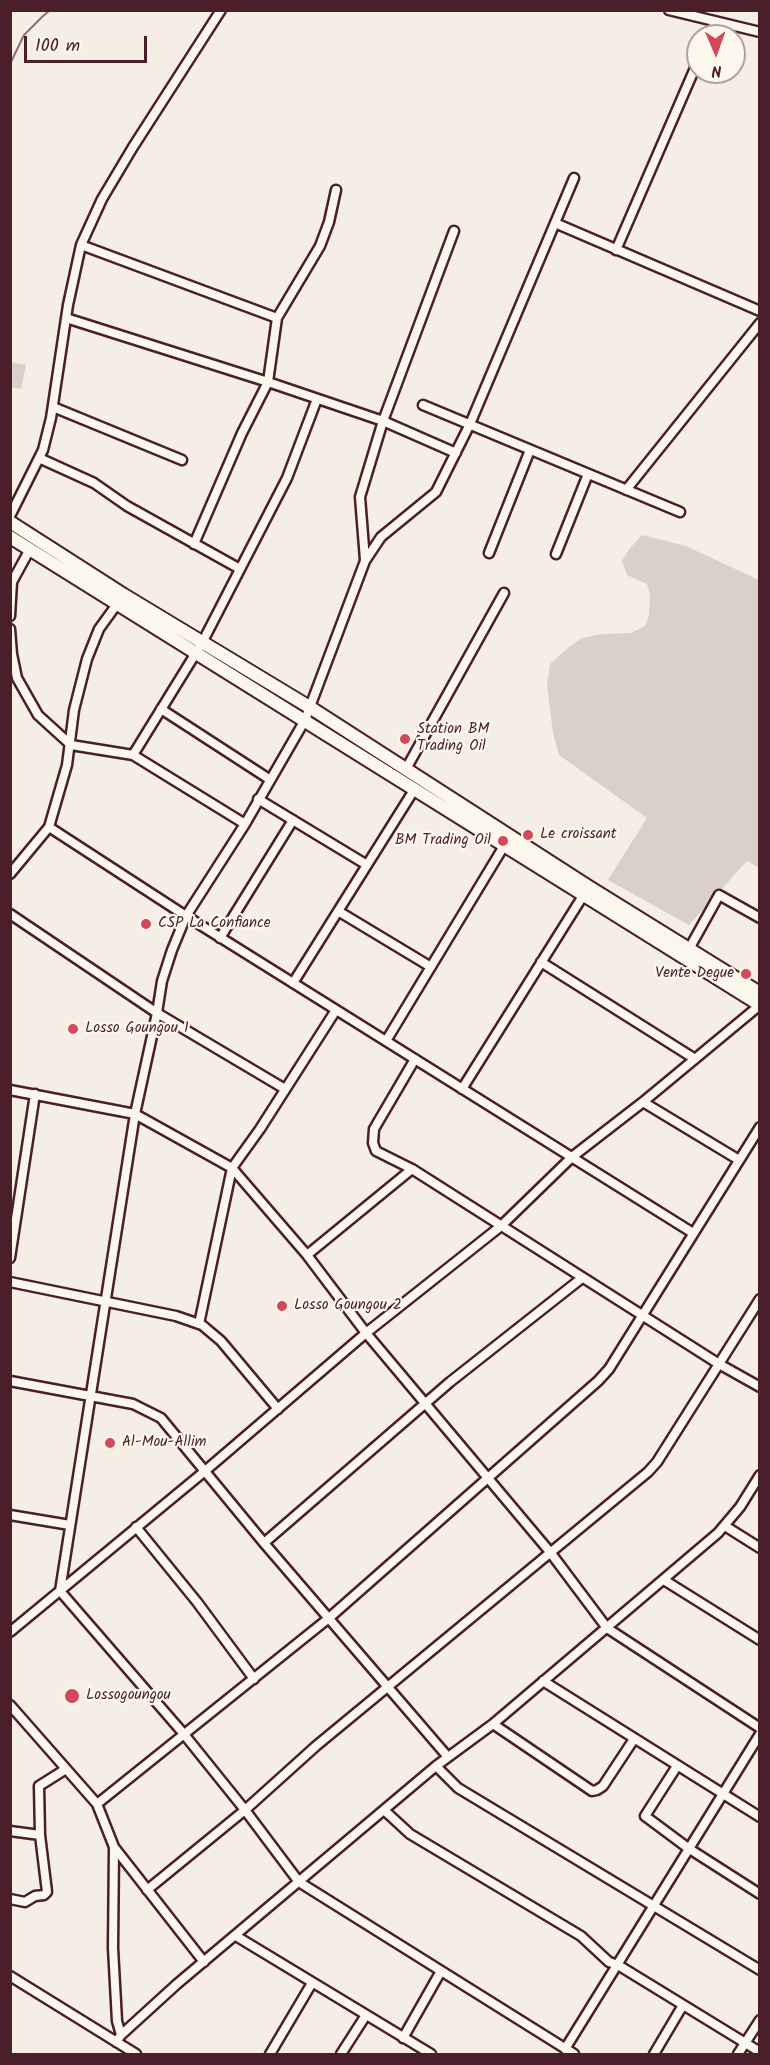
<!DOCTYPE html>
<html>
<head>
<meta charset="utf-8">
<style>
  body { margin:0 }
  #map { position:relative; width:770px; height:2065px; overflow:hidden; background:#f4eee4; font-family:Kalam,sans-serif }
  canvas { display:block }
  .frame { position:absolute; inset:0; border:12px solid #4a1f2b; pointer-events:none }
  .north { position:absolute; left:686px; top:24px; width:60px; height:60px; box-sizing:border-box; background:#fbf7ec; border:2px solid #b4a19f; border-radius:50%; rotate:178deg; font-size:16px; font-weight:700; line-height:24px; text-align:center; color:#4a1f2b }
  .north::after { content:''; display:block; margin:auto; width:21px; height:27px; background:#d1495b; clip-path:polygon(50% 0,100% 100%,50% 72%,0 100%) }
  .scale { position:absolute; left:24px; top:36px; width:123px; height:27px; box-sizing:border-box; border:3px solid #4a1f2b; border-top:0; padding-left:8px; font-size:18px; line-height:21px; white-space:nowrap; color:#4a1f2b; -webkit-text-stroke:4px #fbf7ec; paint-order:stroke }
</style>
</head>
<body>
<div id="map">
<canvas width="770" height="2065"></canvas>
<div class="frame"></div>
<div class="north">N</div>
<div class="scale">100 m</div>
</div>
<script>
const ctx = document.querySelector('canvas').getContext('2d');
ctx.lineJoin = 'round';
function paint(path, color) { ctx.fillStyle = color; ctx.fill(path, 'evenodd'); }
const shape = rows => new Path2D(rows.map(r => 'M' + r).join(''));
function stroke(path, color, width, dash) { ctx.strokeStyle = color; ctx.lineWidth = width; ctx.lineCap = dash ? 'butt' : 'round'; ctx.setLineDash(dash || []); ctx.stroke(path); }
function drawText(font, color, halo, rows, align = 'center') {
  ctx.font = font + ' Kalam,sans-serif'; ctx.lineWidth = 4.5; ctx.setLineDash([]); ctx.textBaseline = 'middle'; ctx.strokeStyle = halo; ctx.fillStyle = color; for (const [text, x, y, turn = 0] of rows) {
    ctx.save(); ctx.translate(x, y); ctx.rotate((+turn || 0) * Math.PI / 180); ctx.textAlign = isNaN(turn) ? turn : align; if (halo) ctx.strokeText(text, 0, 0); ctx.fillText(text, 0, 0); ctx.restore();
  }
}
paint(shape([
  [10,362,26,365,21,389,11,387],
  [642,535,686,546,759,580,759,868,747,861,689,925,608,880,647,818,559,755,553,733,547,685,550,664,569,647,582,638,602,634,631,633,645,626,649,615,650,594,647,584,627,575,622,561,630,548]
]), '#dbd0c9');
stroke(shape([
  [10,64,24,35,42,17,50,10]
]), '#8d7174', 2);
const minor = shape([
  [669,10,760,32],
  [709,36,715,22],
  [555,223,760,311],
  [81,245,277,318],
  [616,250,698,61],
  [66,318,268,382,383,421,456,453],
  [423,405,680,512],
  [53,407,182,460],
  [39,458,94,483,127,506,240,569],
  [626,490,760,323],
  [10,516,43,450,51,418,68,305,81,245,102,199,133,147,221,10],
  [194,544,242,433,268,382,277,318,320,246,329,222,336,190],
  [489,553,530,450],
  [556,554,588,474],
  [365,560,360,497,383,421,454,231],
  [120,600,99,629,87,659,74,710,67,765,49,827,186,916,693,1233],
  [10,616,12,582,30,549],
  [10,629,12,654,17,678,38,715,71,745,133,755,245,824],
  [161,709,269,779],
  [133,755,202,643,287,478,317,399],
  [406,769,504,593],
  [258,799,367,865],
  [10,874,49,827],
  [338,911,431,967],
  [10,914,157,1013,285,1089],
  [220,938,293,820],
  [689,949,719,895,760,918],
  [541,962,695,1059],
  [293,983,414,790],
  [386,1041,507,841],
  [415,1059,374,1129,373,1143,376,1151,412,1169,719,1364,760,1387],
  [462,1089,586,891],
  [10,1090,135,1114,232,1168,307,1255,366,1333,550,1552,607,1628,760,1728],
  [643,1102,739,1160],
  [307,1255,412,1169],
  [10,1258,35,1094],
  [10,1282,176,1316,202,1325,221,1341,278,1409],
  [199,1324,232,1168,260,1129,336,1010],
  [10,1381,133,1404,161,1418,264,1543,448,1757],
  [10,1515,70,1525],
  [725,1526,760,1548],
  [136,1527,197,1602,254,1679],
  [264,1543,450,1382,582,1278],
  [664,1580,760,1640],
  [60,1591,135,1114,157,1013,162,981,172,950,186,916,245,824,305,720,365,561,381,537,436,492,470,424,574,178],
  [60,1591,183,1733,245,1810,299,1882,574,2054],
  [10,1632,205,1471,366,1333,501,1226,572,1157,643,1102,760,1005],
  [543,1681,760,1817],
  [10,1705,97,1804,114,1847,204,1962],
  [493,1724,592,1791,597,1790,603,1786,634,1739],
  [436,1766,458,1788,760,1970],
  [677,1766,645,1816,688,1848,760,1894],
  [97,1804,329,1618,598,1381,609,1369,760,1127],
  [384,1810,410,1834,581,1936,609,1962,618,1965,760,2052],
  [10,1831,40,1835],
  [114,1847,113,1948,117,2021,121,2035],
  [147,1890,245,1810,316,1746,648,1472,657,1462,760,1299],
  [10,1899,25,1902,35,1896,44,1895,47,1892,40,1835,39,1786,66,1769],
  [236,1936,431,2054],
  [10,1976,136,2054],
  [403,2038,441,1971],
  [116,2042,121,2035,177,1984,436,1766,493,1724,718,1533,740,1507,760,1475],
  [565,2049,760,1734],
  [270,2054,312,1983],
  [341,2054,366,2015],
  [654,2054,683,2005],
  [738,2054,760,2020]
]);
const secondary = shape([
  [10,522,124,595,311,708,589,887,760,993],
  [10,537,760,1005]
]);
stroke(minor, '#4a1f2b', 13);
stroke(secondary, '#4a1f2b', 16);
stroke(minor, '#fbf7ec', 8);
stroke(secondary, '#fbf7ec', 12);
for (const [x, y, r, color] of [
  [405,739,6,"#d1495b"],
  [528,835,6,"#d1495b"],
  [503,841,6,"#d1495b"],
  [146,924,6,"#d1495b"],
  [746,974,6,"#d1495b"],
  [73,1029,6,"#d1495b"],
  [282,1306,6,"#d1495b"],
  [110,1443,6,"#d1495b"],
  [72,1696,8,"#d1495b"]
]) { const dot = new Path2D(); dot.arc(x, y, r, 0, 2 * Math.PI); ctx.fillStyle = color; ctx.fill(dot); stroke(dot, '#fbf7ec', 2); }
drawText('15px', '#4a1f2b', '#fbf7ec', [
  ["Station BM",417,730],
  ["Trading Oil",417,747],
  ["Le croissant",540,835],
  ["BM Trading Oil",491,841,"right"],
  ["CSP La Confiance",158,924],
  ["Vente Degue",734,974,"right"],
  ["Losso Goungou 1",85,1029],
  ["Losso Goungou 2",294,1306],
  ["Al-Mou-Allim",122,1443],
  ["Lossogoungou",86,1696]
], 'left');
</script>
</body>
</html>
